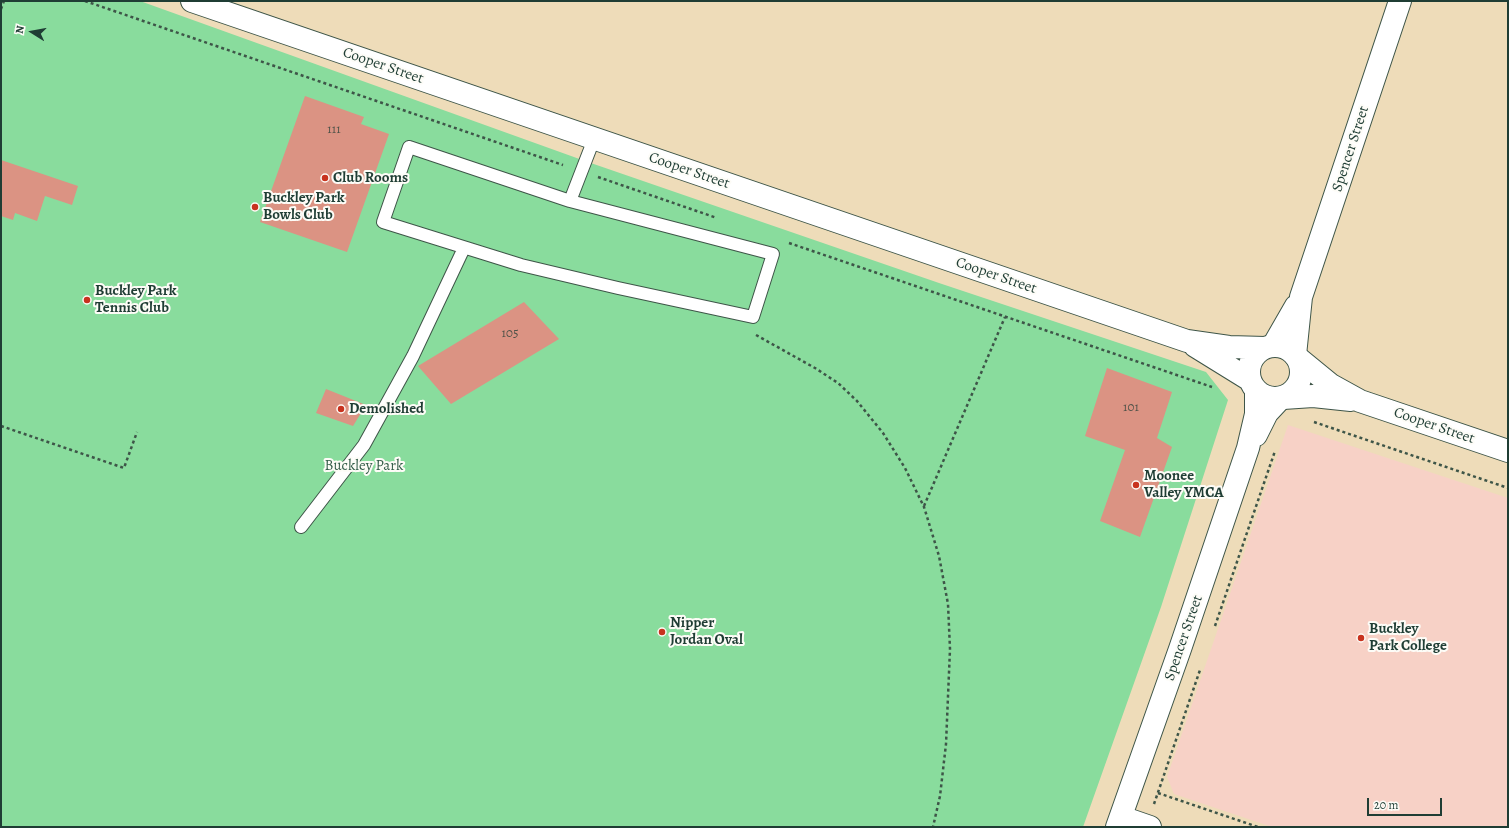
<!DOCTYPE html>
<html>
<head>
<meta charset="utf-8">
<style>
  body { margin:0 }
  #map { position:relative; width:1509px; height:828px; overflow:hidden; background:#eedcb9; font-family:Alegreya,serif }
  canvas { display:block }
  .frame { position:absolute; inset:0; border:2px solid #1f3d34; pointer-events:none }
  .north { position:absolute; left:12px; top:12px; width:40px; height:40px; -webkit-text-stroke:3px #fdfcf7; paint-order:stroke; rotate:281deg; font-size:11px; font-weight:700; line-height:16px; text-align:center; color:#1f3d34 }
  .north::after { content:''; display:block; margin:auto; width:14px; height:18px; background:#1f3d34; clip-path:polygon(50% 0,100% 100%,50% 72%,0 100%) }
  .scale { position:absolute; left:1367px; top:798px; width:75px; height:18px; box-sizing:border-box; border:2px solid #1f3d34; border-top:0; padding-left:5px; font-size:12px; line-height:14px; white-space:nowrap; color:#1f3d34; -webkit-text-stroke:3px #fdfcf7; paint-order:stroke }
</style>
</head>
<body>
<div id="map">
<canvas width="1509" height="828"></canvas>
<div class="frame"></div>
<div class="north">N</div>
<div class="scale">20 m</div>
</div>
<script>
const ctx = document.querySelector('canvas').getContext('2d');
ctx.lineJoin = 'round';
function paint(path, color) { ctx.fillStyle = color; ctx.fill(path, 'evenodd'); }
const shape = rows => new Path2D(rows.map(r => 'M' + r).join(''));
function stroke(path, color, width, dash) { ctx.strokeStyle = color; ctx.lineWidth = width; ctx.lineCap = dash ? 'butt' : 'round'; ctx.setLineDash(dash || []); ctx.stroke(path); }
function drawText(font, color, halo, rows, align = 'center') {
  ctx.font = font + ' Alegreya,serif'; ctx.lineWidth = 4; ctx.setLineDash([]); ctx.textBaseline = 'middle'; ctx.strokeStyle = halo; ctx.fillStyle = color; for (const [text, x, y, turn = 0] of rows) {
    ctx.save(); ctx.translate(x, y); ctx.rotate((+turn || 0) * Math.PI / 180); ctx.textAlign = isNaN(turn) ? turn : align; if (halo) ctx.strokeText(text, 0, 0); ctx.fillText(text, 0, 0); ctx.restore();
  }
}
paint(shape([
  [1288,425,1508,498,1508,827,1272,827,1174,794,1167,777]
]), '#f7d1c6');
paint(shape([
  [1,1,140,1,585,161,939,283,1206,372,1228,400,1161,607,1083,827,1,827]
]), '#89dc9d');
paint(shape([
  [305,96,364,117,361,124,389,134,347,252,260,222],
  [1,160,78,186,72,205,45,196,37,221,15,213,13,220,1,216],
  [524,302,559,339,451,404,418,366],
  [1107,368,1172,392,1157,438,1172,447,1140,537,1100,521,1125,450,1085,436],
  [326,389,366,405,353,426,316,413]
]), '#db9383');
const service = shape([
  [409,147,570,201,773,254,753,317,618,288,521,265,383,222,409,147],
  [570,201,594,139],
  [301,527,364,445,413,356,464,248]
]);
const minor = shape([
  [1273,346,1296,306],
  [1295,355,1301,297,1400,1],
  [1256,435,1267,413,1281,398],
  [1121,817,1150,827],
  [1117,827,1180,649,1248,448,1256,414,1256,391]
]);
const tertiary = shape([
  [192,1,1187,341,1229,347,1265,348],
  '1249 372a26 26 0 1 1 52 0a26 26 0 1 1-52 0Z',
  [1195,346,1250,380],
  [1298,358,1331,385,1360,401,1508,451],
  [1283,398,1313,396,1351,400]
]);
stroke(service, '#3e5548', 14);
stroke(minor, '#3e5548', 24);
stroke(tertiary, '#3e5548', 24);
stroke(shape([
  [85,1,563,165],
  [1,9,4,1],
  [598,177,717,218],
  [789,243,1212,387],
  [756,335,815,368,838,383,857,401,883,433,905,468,924,507,939,556,948,604,950,649,946,744,940,796,933,827],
  [1314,422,1508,488],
  [1,426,124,468,137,432],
  [924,506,1005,317],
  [1215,626,1275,451],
  [1158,793,1258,827],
  [1154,804,1200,670]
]), '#3e5548', 2.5, [3, 3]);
stroke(service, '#fff', 12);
stroke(minor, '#fff', 22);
stroke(tertiary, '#fff', 22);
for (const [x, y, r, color] of [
  [325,178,4,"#c8321e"],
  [255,207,4,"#c8321e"],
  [87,300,4,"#c8321e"],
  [341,409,4,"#c8321e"],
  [1136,485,4,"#c8321e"],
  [662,632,4,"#c8321e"],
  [1361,638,4,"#c8321e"]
]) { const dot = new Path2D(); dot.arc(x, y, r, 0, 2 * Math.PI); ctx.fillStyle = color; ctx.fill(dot); stroke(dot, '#fdfcf7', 1.5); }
drawText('13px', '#4e5248', null, [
  ["111",334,130],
  ["105",510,334],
  ["101",1131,408]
]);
drawText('15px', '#1f3d34', '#fdfcf7', [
  ["Cooper Street",383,66,19],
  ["Spencer Street",1351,149,-72],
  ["Cooper Street",689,171,19],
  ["Cooper Street",996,276,19],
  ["Cooper Street",1434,426,19],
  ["Spencer Street",1184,638,-71]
]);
drawText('bold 15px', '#1f3d34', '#fdfcf7', [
  ["Club Rooms",333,178],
  ["Buckley Park",263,198],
  ["Bowls Club",263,215],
  ["Buckley Park",95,291],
  ["Tennis Club",95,308],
  ["Demolished",349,409],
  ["Moonee",1144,476],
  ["Valley YMCA",1144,493],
  ["Nipper",670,623],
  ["Jordan Oval",670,640],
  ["Buckley",1369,629],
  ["Park College",1369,646]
], 'left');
drawText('15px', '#345d49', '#fdfcf7', [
  ["Buckley Park",364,466]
]);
</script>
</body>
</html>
